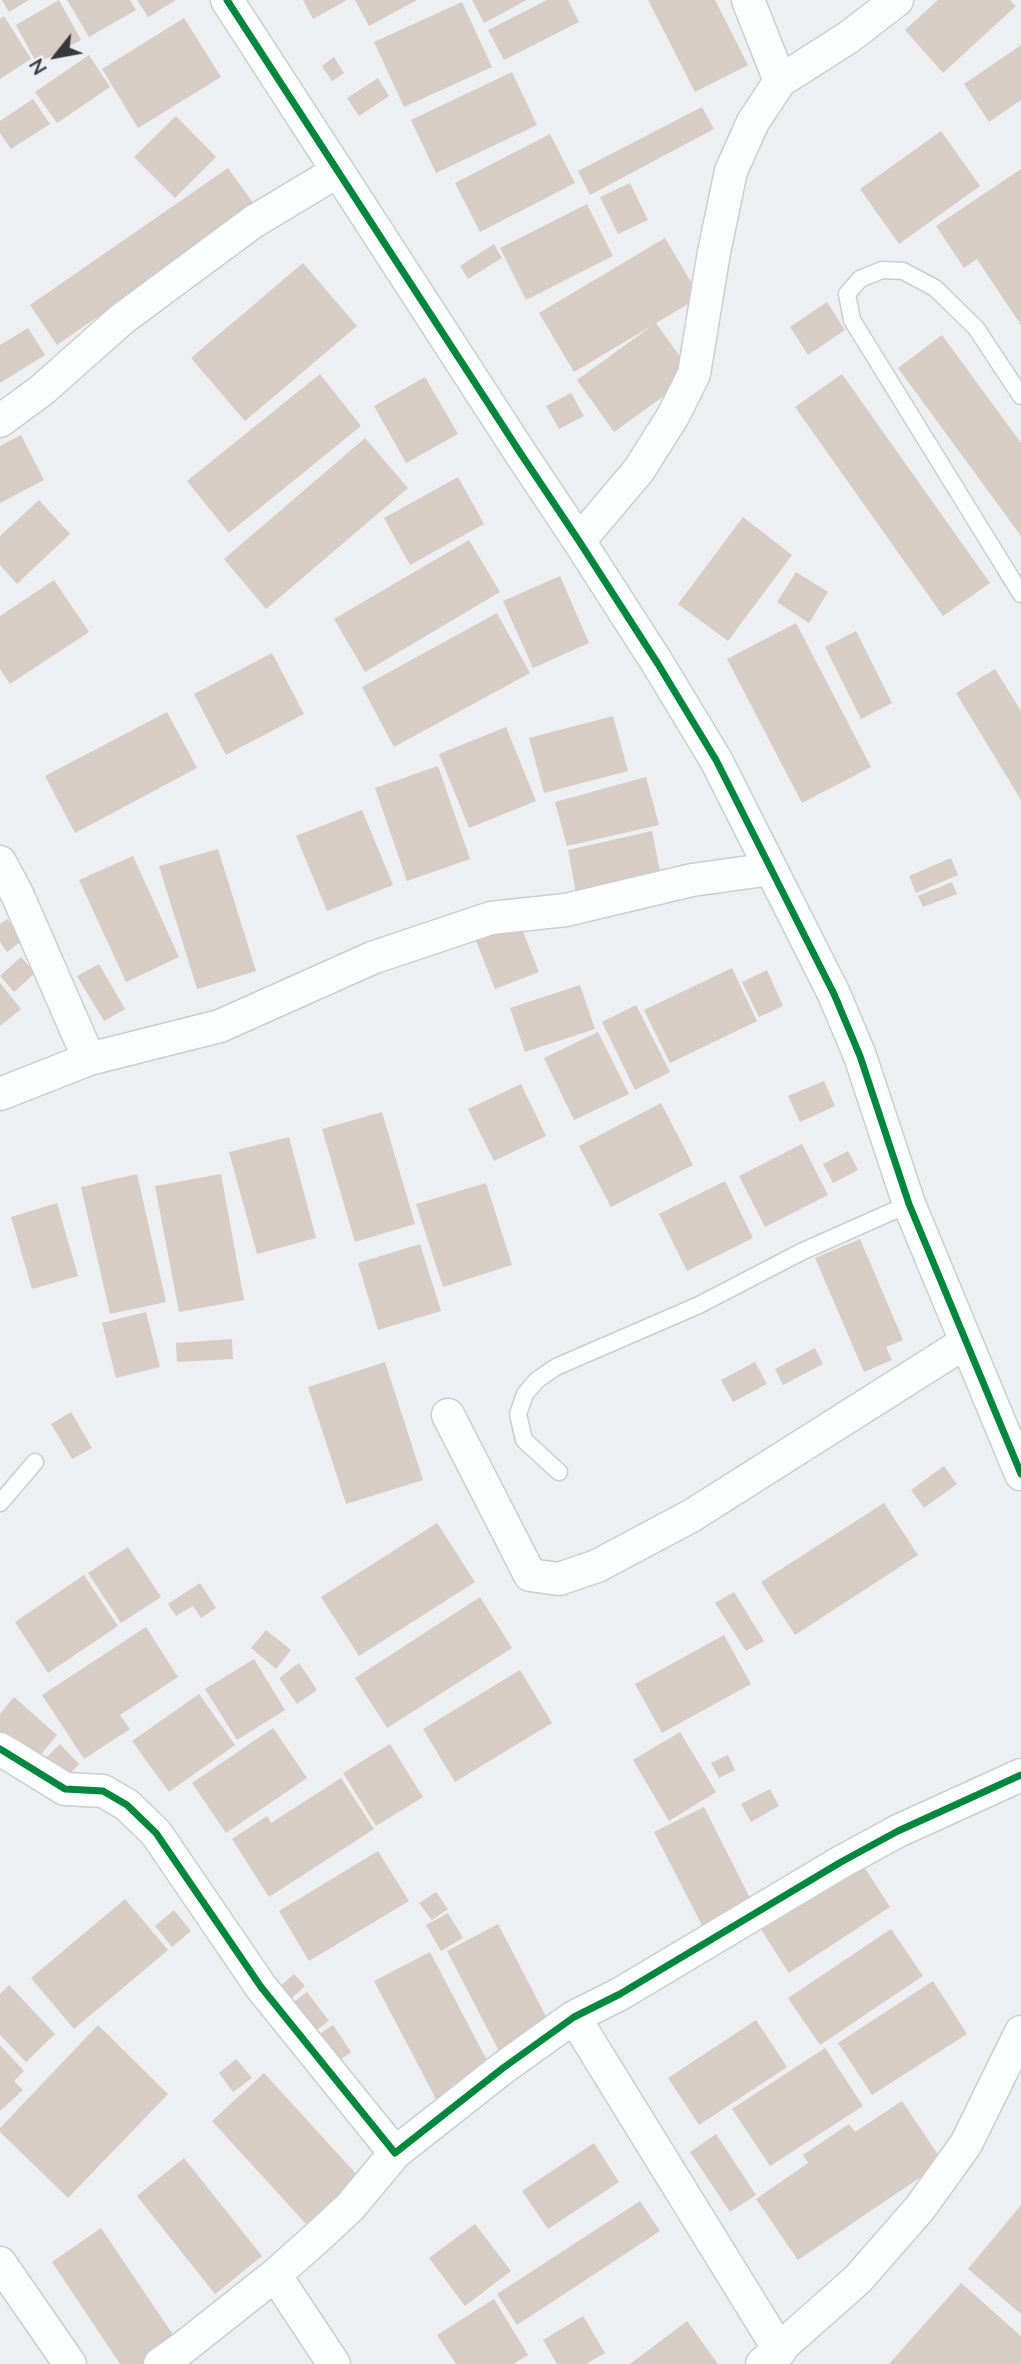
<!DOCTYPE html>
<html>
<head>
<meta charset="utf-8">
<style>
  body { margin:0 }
  #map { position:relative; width:1021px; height:2364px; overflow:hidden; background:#edeff2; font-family:Lato,sans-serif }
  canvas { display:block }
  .north { position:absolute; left:21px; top:21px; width:70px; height:70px; -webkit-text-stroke:5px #ebeff4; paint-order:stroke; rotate:239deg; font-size:19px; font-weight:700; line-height:28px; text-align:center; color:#37393b }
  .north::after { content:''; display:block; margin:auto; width:24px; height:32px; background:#37393b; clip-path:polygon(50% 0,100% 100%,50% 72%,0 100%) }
</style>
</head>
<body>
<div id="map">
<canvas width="1021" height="2364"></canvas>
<div class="north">N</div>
</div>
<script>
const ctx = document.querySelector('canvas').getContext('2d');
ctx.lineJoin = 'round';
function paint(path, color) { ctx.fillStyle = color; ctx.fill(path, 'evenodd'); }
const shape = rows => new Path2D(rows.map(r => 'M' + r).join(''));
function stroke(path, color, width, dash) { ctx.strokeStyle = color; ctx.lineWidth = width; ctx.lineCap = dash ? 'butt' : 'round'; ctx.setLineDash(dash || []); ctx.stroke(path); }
paint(shape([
  [2,0,29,0,9,12],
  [59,0,81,40,37,64,16,25],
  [67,0,130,0,136,10,89,37],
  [137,0,176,0,148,17],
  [303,0,347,0,313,19],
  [355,0,417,0,369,26],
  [472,0,527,0,484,23],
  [547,0,568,0,579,22,504,60,488,30],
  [648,0,715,0,748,65,695,92],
  [938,0,1010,0,1016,6,943,73,905,30],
  [462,2,492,67,404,107,374,42],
  [4,16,31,59,0,79,0,19],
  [184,18,221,77,138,128,102,69],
  [1021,45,1021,100,989,122,964,84],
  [89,55,110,87,57,123,35,92],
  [334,57,344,73,332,81,322,66],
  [512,72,537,125,436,173,411,120],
  [378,78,389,96,359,116,347,98],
  [33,99,50,124,11,149,0,133,0,121],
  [702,107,714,129,590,195,578,171],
  [176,116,216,157,175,198,134,157],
  [941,131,980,186,899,244,860,189],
  [550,134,575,183,480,232,455,183],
  [228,168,256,207,57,345,30,305],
  [1021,169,1021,325,977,259,964,268,936,226],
  [630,183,648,220,618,234,600,197],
  [587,204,613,256,526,300,500,248],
  [665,238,700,297,656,323,693,375,614,432,577,380,653,325,574,372,539,313],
  [494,244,502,258,468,279,460,266],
  [303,263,357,326,245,421,191,358],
  [827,302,845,330,808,355,790,327],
  [28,328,45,355,0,383,0,345],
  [942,335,1021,443,1021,536,898,368],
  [320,374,361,426,229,533,187,481],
  [842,374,990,583,943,616,795,407],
  [425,377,458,434,406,463,374,406],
  [571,393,584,416,559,429,546,406],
  [21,435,44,480,0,503,0,446],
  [365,438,408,488,266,609,224,559],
  [458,477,484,524,410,565,384,518],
  [39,500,70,534,17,584,0,565,0,536],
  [743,517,792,555,728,641,678,604],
  [469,540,500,592,365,672,334,619],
  [796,572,828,592,809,623,777,602],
  [560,576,589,643,533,668,503,601],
  [54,580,89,632,10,684,0,669,0,616],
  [497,613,530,673,394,747,362,687],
  [796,623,871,767,802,803,727,659],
  [856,631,892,703,861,719,825,647],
  [272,653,304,714,226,755,194,694],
  [995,669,1021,711,1021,800,956,693],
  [167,712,197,768,75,833,45,776],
  [613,716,628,771,544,793,529,738],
  [506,727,536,801,469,828,439,754],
  [438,766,470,859,407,881,375,788],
  [646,777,659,825,567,846,555,802],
  [362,810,393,885,327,911,296,836],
  [652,831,661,876,576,893,568,850],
  [218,849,256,971,197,989,159,866],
  [133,856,179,957,126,982,79,880],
  [951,858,958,875,916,893,909,876],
  [952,882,957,894,923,907,918,896],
  [7,919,23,940,7,952,0,942,0,924],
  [520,924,539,972,495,989,476,941],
  [21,957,35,973,14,992,0,976],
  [99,964,125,1009,104,1021,77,976],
  [732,968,757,1021,670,1063,644,1010],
  [767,970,783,1006,759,1017,742,982],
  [0,983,21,1009,0,1026],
  [580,985,595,1029,525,1052,510,1008],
  [636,1005,670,1072,635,1090,602,1022],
  [598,1032,629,1094,574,1120,544,1058],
  [824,1081,835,1106,800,1122,788,1096],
  [521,1084,546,1136,494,1161,468,1109],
  [661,1103,693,1165,611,1207,579,1146],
  [382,1112,415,1224,355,1242,322,1129],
  [289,1137,316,1238,257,1254,229,1152],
  [802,1144,828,1195,765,1227,739,1176],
  [848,1151,858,1170,833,1183,823,1164],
  [137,1174,166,1302,110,1314,81,1187],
  [221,1174,244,1300,179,1312,155,1186],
  [725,1181,753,1238,687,1271,659,1214],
  [486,1183,512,1265,443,1287,416,1204],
  [57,1203,78,1276,32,1289,11,1217],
  [860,1239,903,1340,886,1347,892,1360,864,1372,815,1258],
  [420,1244,441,1311,378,1330,358,1263],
  [146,1312,160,1367,116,1378,102,1323],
  [232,1339,233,1359,177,1362,176,1343],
  [815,1348,823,1364,783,1385,775,1369],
  [385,1362,423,1480,346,1504,308,1387],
  [755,1362,767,1384,733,1402,721,1380],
  [71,1412,92,1448,72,1459,51,1424],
  [944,1466,957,1484,924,1508,911,1490],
  [884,1503,918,1555,795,1635,761,1582],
  [437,1523,475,1582,359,1656,321,1597],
  [128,1547,161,1597,121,1623,88,1573],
  [84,1575,118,1626,48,1673,15,1622],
  [200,1583,216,1608,201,1618,193,1606,176,1616,168,1604],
  [734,1592,764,1641,746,1651,715,1603],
  [480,1597,512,1648,387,1728,355,1678],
  [146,1627,178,1677,120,1715,130,1729,84,1759,42,1695],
  [266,1630,291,1650,276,1669,251,1648],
  [724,1635,751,1684,662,1733,635,1684],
  [254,1659,285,1710,237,1740,205,1689],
  [299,1663,317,1690,297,1704,279,1678],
  [520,1670,552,1723,455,1782,423,1729],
  [199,1694,235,1745,169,1792,132,1741],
  [14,1697,57,1735,34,1763,0,1733,0,1714],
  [273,1728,307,1778,226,1833,192,1783],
  [680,1732,716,1792,669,1821,633,1760],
  [60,1744,79,1764,65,1779,45,1759],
  [390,1744,423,1797,376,1826,343,1773],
  [728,1755,735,1770,719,1778,711,1763],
  [341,1778,374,1829,269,1897,232,1839,267,1816,271,1823],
  [770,1789,779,1806,751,1822,741,1804],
  [704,1807,756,1910,707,1935,654,1832],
  [378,1851,409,1901,309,1961,279,1911],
  [861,1862,890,1907,789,1973,760,1928],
  [436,1892,448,1909,432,1920,419,1903],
  [125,1899,168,1950,74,2029,31,1978],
  [174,1910,191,1931,172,1947,155,1926],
  [448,1913,463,1938,441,1951,426,1925],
  [498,1924,552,2028,501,2055,447,1951],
  [891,1929,923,1976,820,2045,788,1998],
  [430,1952,492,2070,436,2099,374,1981],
  [294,1974,305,1986,289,2001,277,1989],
  [933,1981,967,2034,872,2095,838,2043],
  [9,1985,55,2034,26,2062,0,2035,0,1994],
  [307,1992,329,2021,311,2034,290,2005],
  [756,2020,787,2067,699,2125,668,2078],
  [98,2025,168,2094,68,2198,0,2132,0,2128],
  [333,2025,351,2052,334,2064,315,2037],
  [0,2045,24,2071,14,2081,23,2090,0,2111],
  [825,2048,863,2106,770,2166,732,2109],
  [236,2059,252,2078,233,2092,219,2073],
  [264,2073,358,2176,306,2224,212,2121],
  [902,2101,943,2162,798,2260,756,2199,808,2163,803,2155,849,2124,855,2132],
  [716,2134,756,2195,730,2212,690,2152],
  [594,2143,619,2182,548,2229,522,2191],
  [184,2158,262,2256,215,2294,137,2196],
  [640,2201,660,2231,517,2325,497,2294],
  [1021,2205,1021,2314,968,2269],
  [475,2224,511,2271,465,2306,429,2258],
  [101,2228,182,2348,158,2364,120,2364,52,2262],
  [961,2283,1021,2336,1021,2364,889,2364],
  [494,2299,528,2355,513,2364,456,2364,437,2335],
  [583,2316,605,2353,586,2364,557,2364,543,2340],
  [687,2321,718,2364,630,2364]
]), '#d7cdc4');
const service = shape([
  [1021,396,976,328,935,288,903,271,882,270,860,279,847,294,852,320,1021,594],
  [559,1472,524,1440,518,1414,525,1394,537,1380,556,1367,699,1305,801,1252,909,1204],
  [0,1503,35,1462]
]);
const minor = shape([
  [227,0,521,454,579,541,658,664,716,760,834,994,860,1056,909,1204,1021,1474],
  [748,0,780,81],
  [0,421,42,390,122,319,253,222,338,171],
  [579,541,639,470,673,416,694,374,714,252,731,171,753,122,780,81,849,37,897,0],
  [0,862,17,894,89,1059],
  [0,1094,89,1059,220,1026,372,958,491,918,566,910,692,880,771,869],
  [448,1415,530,1575,559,1579,597,1566,691,1516,966,1342],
  [0,1749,65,1789,103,1791,127,1805,156,1833,261,1987,395,2153,503,2068,574,2017,620,1994,841,1862,898,1831,1021,1775],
  [574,2017,780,2351],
  [0,2263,70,2364],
  [275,2275,334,2364],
  [160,2364,184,2347,275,2275,320,2235,350,2207,395,2153],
  [762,2364,858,2279,920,2208,966,2144,1021,2032]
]);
stroke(service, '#cbcdcf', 19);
stroke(minor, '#cbcdcf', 35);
stroke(service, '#fcfdfd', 16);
stroke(minor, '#fcfdfd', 32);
stroke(shape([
  [227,0,521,454,579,541,658,664,716,760,834,994,860,1056,909,1204,1021,1474],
  [0,1749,65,1789,103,1791,127,1805,156,1833,261,1987,395,2153,503,2068,574,2017,620,1994,841,1862,898,1831,1021,1775]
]), '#00873e', 7);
</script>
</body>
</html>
